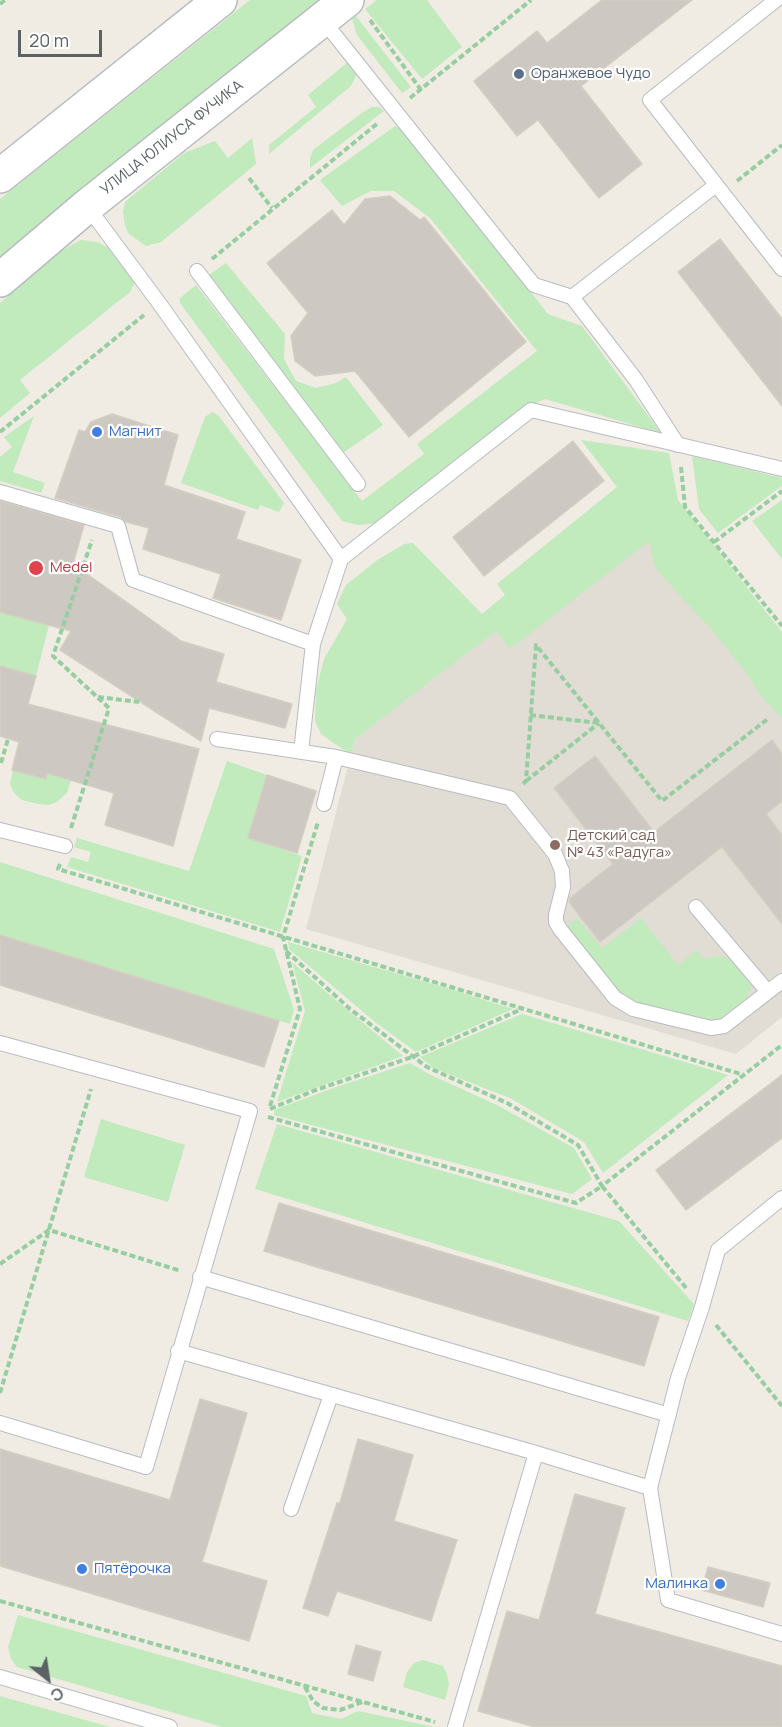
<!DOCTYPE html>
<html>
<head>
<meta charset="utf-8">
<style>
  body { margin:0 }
  #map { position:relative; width:782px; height:1727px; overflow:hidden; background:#f0ece3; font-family:Manrope,sans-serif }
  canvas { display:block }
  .north { position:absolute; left:18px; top:1649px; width:60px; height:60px; -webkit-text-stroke:4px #fff; paint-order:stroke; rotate:150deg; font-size:16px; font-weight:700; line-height:24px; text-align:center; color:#5b6165 }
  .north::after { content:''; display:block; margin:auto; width:21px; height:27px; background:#5b6165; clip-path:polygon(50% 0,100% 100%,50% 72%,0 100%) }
  .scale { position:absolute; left:18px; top:30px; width:84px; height:27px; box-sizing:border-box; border:3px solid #5b6165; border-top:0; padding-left:8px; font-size:18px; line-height:21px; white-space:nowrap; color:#5b6165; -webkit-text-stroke:4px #fff; paint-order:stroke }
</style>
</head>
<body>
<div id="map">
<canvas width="782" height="1727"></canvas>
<div class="north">С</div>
<div class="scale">20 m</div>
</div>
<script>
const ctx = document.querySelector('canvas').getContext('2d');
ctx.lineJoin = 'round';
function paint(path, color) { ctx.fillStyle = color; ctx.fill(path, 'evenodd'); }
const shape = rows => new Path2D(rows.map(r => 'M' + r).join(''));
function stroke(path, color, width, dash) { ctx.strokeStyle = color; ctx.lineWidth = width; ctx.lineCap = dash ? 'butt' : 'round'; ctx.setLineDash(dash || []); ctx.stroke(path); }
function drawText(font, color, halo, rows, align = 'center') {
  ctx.font = font + ' Manrope,sans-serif'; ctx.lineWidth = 4.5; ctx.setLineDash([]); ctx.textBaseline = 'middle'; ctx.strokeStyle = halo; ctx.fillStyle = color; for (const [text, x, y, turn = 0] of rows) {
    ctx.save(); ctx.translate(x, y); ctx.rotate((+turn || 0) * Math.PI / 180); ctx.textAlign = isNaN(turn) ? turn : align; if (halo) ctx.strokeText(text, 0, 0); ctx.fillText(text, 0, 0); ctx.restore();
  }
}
paint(shape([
  [667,498,782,640,782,1017,736,1054,306,929,355,739]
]), '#e2ddd4');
paint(shape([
  [250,0,322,0,0,257,0,199],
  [377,0,427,0,462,47,422,79,365,9],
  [356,16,411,87,402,93,357,35,352,19],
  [348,62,355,70,356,76,351,86,269,154,269,145,316,107,308,95],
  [372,107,379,107,384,111,310,168,310,158,313,150,363,112],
  [395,126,403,130,548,314,582,326,661,433,545,399,526,407,380,523,358,525,342,521,180,303,180,298,196,285,362,501,424,454,417,444,537,351,430,218,394,191,371,191,342,206,320,180],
  [252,138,256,164,161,242,146,246,129,234,125,226,123,212,125,202,184,153,215,141,228,158],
  [81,240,97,242,111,249,135,282,130,292,20,380,30,393,0,418,0,303,61,251],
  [226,263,285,334,284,359,296,381,316,388,336,383,346,377,383,425,343,453,207,276],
  [212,412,218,415,284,503,279,512,260,505,258,510,181,483,205,417],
  [34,416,13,472,45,483,41,493,0,481,0,457,12,447,4,437],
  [581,440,669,453,678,500,782,632,782,718,760,695,745,671,715,634,657,570,650,550,652,547,648,542,510,649,496,631,355,739,351,755,321,734,315,721,316,690,324,659,347,619,337,604,346,585,376,561,404,544,413,543,482,614,505,595,497,584,617,487],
  [692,456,782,478,782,486,718,533,699,509],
  [782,500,782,559,752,521],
  [0,612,49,625,36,676,0,666],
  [227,761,267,775,248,838,302,856,280,932,67,867,71,857,88,862,91,852,74,847,77,838,189,871],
  [13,770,45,779,47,773,71,780,67,793,57,802,48,805,38,804,22,800,14,793,10,784],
  [0,862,274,949,294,1010,290,1024,0,935],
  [577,918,602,948,641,918,678,965,697,950,703,958,723,956,733,961,752,986,743,1004,721,1020,701,1019,633,1001,619,994,567,926],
  [288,942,450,989,513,1009,416,1052,375,1022,289,949],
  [292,962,332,997,403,1056,277,1102,305,1011],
  [522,1014,685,1062,728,1075,603,1173,584,1142,510,1098,433,1068,420,1057],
  [410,1063,429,1074,499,1106,574,1148,592,1179,572,1194,274,1115,274,1110,336,1087],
  [101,1119,185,1145,168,1202,84,1177],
  [277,1124,619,1221,694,1304,688,1321,255,1189],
  [18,1615,306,1696,312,1713,341,1719,358,1711,435,1727,222,1727,17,1667,11,1659,8,1647],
  [423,1660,443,1666,447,1674,449,1685,445,1700,403,1687,407,1672,414,1663],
  [0,1696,110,1727,0,1727]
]), '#c1eabd');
const building = shape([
  [602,0,692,0,581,86,642,164,599,198,538,120,517,136,474,81,537,31,547,43,602,0],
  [390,196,420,220,424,217,526,342,409,437,355,371,315,376,295,361,291,336,308,313,267,263,332,210,344,225,365,199,390,196],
  [720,239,782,319,782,406,678,272,720,239],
  [112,414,178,435,164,485,245,512,236,539,301,560,281,620,213,598,221,574,143,549,149,528,126,522,120,517,55,498,79,430,85,432,91,422,112,414],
  [573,441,604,481,484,576,453,537,573,441],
  [0,501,84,525,73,564,181,641,224,654,216,682,292,704,285,728,209,708,201,741,60,650,71,631,0,612,0,501],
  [0,666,36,676,28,704,199,749,173,846,105,825,114,793,47,773,46,779,12,770,19,742,0,736,0,666],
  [772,740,782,754,782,801,766,814,782,835,782,924,722,847,600,942,569,902,570,898,613,864,554,788,595,756,654,832,772,740],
  [267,775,316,791,297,853,248,838,267,775],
  [0,935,279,1021,264,1067,0,985,0,935],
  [782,1075,782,1138,686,1210,656,1170,782,1075],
  [279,1203,659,1317,644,1366,264,1251,279,1203],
  [200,1399,247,1413,202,1562,267,1581,249,1641,0,1566,0,1449,170,1500,200,1399],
  [358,1439,413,1455,394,1521,457,1540,431,1621,337,1591,328,1616,303,1608,337,1503,340,1503,358,1439],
  [575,1494,625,1508,595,1614,782,1666,782,1727,535,1727,478,1711,507,1611,539,1620,575,1494],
  [708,1567,770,1583,763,1607,702,1590,708,1567],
  [356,1645,381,1652,373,1681,348,1674,356,1645]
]);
paint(building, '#cdc9c2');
stroke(building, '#d5cdc1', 1.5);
const service = shape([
  [776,0,650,100,782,269],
  [322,19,534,285,572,297],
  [87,206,159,303,341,559,531,410,782,469],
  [197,271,358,484],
  [678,445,636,380,572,297,716,185],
  [0,492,118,526,133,580,313,644,341,559],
  [217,739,336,757,324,804],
  [301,752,313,644],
  [336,757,510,798,555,854,562,871,563,887,556,915,556,922,560,929,615,998,633,1009,711,1028,724,1026,782,981],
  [0,830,65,846],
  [696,907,768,992],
  [0,1043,250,1111,146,1467,0,1423],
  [782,1198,718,1250,702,1307,678,1378,650,1488,668,1600,782,1634],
  [200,1277,669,1415],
  [178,1351,536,1453,650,1488],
  [291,1509,331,1395],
  [0,1677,170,1727],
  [455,1727,536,1453]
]);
const secondary = shape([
  [0,176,220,0],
  [0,280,87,206,347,0]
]);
stroke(service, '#b8bcc1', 16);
stroke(secondary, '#b7bbc1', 36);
stroke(shape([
  [0,4,5,0],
  [370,20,421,90],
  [410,98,531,0],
  [249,178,272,208],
  [737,181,782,145],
  [212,259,378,123],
  [0,432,144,315],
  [681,467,685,507,782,626],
  [714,542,782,491],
  [98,697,139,702],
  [530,715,598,723],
  [1,763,8,739],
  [526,781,599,723],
  [523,784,526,781,536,645,662,801,769,718],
  [71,828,109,708,53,656,92,540],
  [60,864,58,869,744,1075],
  [286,951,350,1009,427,1067,507,1103,578,1145,602,1186,782,1045],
  [270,1106,300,1009,283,937,318,822],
  [270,1109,313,1091,412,1057,522,1009],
  [268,1117,576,1203,602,1186,687,1289],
  [0,1264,49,1230,181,1271],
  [716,1325,782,1406],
  [0,1393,91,1089],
  [0,1601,435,1722],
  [305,1687,313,1701,323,1708,340,1710,362,1702]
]), '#96cea1', 4, [6, 3]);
stroke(service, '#fff', 14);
stroke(secondary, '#fff', 33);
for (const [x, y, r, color] of [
  [519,74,6,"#5c6f8a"],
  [97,432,6,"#3f7fe0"],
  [36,568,8,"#e0444e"],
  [555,845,6,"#8d6e63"],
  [82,1569,6,"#3f7fe0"],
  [720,1584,6,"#3f7fe0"]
]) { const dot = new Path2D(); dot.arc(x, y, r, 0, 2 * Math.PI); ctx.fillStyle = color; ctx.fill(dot); stroke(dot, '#fff', 2); }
drawText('15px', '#4e5e75', '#fff', [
  ["Оранжевое Чудо",531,74]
], 'left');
drawText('15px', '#5b6165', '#fff', [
  ["УЛИЦА ЮЛИУСА ФУЧИКА",172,138,-38]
]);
drawText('15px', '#366cbe', '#fff', [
  ["Магнит",109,432],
  ["Пятёрочка",94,1569],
  ["Малинка",708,1584,"right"]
], 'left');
drawText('15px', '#be3a42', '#fff', [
  ["Medel",50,568]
], 'left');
drawText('15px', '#785e54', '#fff', [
  ["Детский сад",567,836],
  ["№ 43 «Радуга»",567,853]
], 'left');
</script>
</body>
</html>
